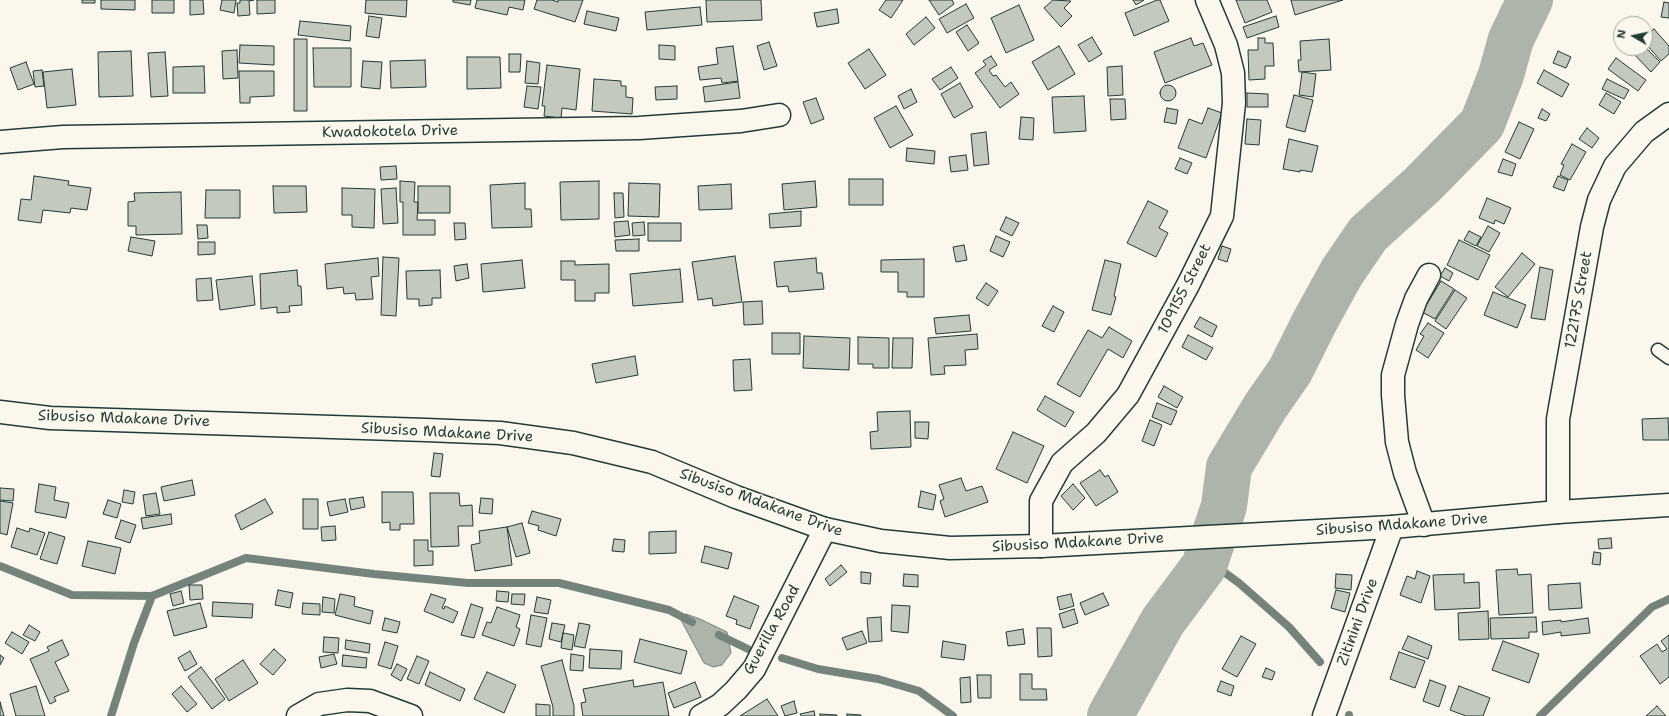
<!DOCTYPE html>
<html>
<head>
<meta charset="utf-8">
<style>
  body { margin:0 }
  #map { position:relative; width:1669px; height:716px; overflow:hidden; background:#fbf7ec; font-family:"Shantell Sans",sans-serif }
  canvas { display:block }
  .north { position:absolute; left:1613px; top:16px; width:40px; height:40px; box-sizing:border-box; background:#fbf7ec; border:1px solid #a3ada2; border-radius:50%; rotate:279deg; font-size:11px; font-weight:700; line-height:16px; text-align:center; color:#1f3d34 }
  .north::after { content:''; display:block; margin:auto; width:14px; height:18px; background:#1f3d34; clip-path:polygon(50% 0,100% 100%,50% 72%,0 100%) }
</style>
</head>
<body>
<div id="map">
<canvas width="1669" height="716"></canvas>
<div class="north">N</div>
</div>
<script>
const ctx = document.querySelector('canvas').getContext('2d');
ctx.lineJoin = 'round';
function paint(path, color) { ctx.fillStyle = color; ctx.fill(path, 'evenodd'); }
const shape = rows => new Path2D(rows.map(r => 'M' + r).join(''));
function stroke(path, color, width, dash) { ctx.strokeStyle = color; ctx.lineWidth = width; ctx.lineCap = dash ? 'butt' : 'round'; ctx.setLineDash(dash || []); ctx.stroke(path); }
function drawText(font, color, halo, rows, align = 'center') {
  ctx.font = font + ' "Shantell Sans",sans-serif'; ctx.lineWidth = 3; ctx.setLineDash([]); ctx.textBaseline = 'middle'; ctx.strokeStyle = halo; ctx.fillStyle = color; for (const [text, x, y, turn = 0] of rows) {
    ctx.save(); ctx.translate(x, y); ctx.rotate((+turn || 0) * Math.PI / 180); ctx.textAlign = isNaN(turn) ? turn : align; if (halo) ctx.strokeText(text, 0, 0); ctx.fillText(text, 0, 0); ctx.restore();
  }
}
const water = shape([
  [686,614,700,619,727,632,731,653,722,665,713,667,704,663,681,620,686,614]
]);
paint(water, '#adb4aa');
stroke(water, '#74847b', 1);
stroke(shape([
  [1206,559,1239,583,1289,627,1320,662],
  [0,566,72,595,152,596,246,558,374,574,468,583,559,583,669,610,692,622],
  [719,635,748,649],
  [782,658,818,669,878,679,919,691,953,716],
  [1349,715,1349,716],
  [111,716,134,643,152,596],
  [1540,716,1652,607,1669,599]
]), '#74847b', 8);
stroke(shape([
  [1110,716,1163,621,1204,566,1224,506,1229,467,1265,407,1290,371,1315,321,1342,272,1368,234,1422,185,1482,124,1501,75,1511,39,1530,0]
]), '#adb4aa', 46);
const building = shape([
  [82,0,95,0,95,3,82,3,82,0],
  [101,0,135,0,135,10,101,9,101,0],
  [152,0,174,0,174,13,152,13,152,0],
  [190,0,203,0,204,14,190,15,190,0],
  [222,0,236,0,234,13,220,10,222,0],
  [240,0,254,0,249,1,250,15,238,16,237,3,240,3,240,0],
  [257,0,275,0,275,13,257,14,257,0],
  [366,0,407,0,406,17,365,13,366,0],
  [453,0,471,0,470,5,453,2,453,0],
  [477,0,525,0,523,10,509,7,507,15,475,8,477,0],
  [537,0,552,0,558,2,558,0,583,0,575,22,534,9,537,0],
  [706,0,761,0,762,20,707,22,706,0],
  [886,0,903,0,891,18,879,10,886,0],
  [929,0,952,0,954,4,939,15,929,0],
  [1053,0,1071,1,1064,8,1072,16,1061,27,1044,8,1053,0],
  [1133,0,1144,0,1136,5,1133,0],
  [1157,0,1160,0,1169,21,1134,36,1125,13,1157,0],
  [1236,0,1267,0,1272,12,1245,23,1236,0],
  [1291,0,1343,0,1295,15,1291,0],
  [1664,2,1669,3,1669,18,1661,17,1664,2],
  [966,4,974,18,947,33,939,19,966,4],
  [1019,5,1034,40,1006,53,991,18,1019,5],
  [700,7,702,25,647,30,645,12,700,7],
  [837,9,839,23,817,27,814,13,837,9],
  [587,11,619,18,616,31,584,24,587,11],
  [369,16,382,18,379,38,366,36,369,16],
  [1276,16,1279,27,1247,38,1243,27,1276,16],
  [926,17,935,28,914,45,906,34,926,17],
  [300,21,351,26,350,41,298,35,300,21],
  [967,25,979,43,968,51,956,32,967,25],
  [1654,29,1669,46,1669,54,1661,61,1645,43,1645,37,1654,29],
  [1092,37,1102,54,1089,62,1078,45,1092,37],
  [1191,38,1194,46,1203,43,1212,65,1165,83,1154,52,1191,38],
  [1258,38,1265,38,1265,43,1273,43,1274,66,1265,66,1265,79,1249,80,1248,50,1258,50,1258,38],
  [294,39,307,39,307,111,294,111,294,39],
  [1329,39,1331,70,1299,72,1298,60,1301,60,1300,41,1329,39],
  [769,42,777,66,764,70,757,46,769,42],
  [240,45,274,46,274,65,239,63,240,45],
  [659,45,675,46,675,60,659,59,659,45],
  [733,46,738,81,722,83,721,78,700,80,698,67,718,64,716,48,733,46],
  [1059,46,1075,74,1048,90,1032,62,1059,46],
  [1645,47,1660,62,1651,72,1633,53,1638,48,1645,47],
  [313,48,351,48,351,87,314,87,313,48],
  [869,49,886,75,865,89,848,63,869,49],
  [237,50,238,78,223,79,222,51,237,50],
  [131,51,133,96,99,97,98,52,131,51],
  [1558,51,1571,57,1566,68,1553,63,1558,51],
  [165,52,168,96,151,97,148,53,165,52],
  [509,54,521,54,520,72,509,72,509,54],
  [991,56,997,65,989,70,993,76,996,75,1005,87,1011,82,1019,94,1000,108,975,73,986,65,983,61,991,56],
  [467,57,500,57,501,88,467,89,467,57],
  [1616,58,1646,80,1638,91,1608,69,1616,58],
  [425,60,426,87,391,88,390,61,425,60],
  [363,61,382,62,380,89,361,87,363,61],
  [527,61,540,63,538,84,525,83,527,61],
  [26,62,34,84,18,90,10,68,26,62],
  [547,65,580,69,576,110,562,108,561,118,544,116,545,106,542,106,547,65],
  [204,66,205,93,173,93,173,67,204,66],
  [1122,66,1123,95,1108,96,1107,67,1122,66],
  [951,67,958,78,940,90,932,79,951,67],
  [72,69,76,105,47,108,43,72,72,69],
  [42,70,44,86,35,87,33,71,42,70],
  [1544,70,1569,84,1562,97,1537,83,1544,70],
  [239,71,274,71,274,96,250,97,250,103,240,103,239,71],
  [1302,72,1316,74,1313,97,1299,95,1302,72],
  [594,79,621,81,621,86,626,86,626,97,633,98,632,114,592,111,594,79],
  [1607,79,1629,90,1624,99,1602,89,1607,79],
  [738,82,740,98,705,102,703,87,738,82],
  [960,83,973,107,954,118,941,94,960,83],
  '1160 93a8 8 0 1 1 16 0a8 8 0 1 1-16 0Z',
  [527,86,541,87,538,109,524,107,527,86],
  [677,86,677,99,656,100,655,87,677,86],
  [911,89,917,102,904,109,898,96,911,89],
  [1247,93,1268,94,1268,107,1247,107,1247,93],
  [1606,93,1621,102,1614,114,1599,105,1606,93],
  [1294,95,1313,100,1305,132,1286,127,1294,95],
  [1084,96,1086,131,1054,133,1052,97,1084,96],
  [816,98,824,119,811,124,803,102,816,98],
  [1110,99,1125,99,1126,119,1111,120,1110,99],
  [896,106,913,135,890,148,874,118,896,106],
  [1167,108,1178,110,1176,124,1164,122,1167,108],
  [1208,108,1222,113,1206,158,1178,148,1189,119,1202,124,1208,108],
  [1542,109,1550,114,1546,121,1538,118,1542,109],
  [1021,117,1034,118,1033,140,1019,139,1021,117],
  [1247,119,1261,120,1259,145,1245,144,1247,119],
  [1519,122,1534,129,1520,159,1505,152,1519,122],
  [1587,128,1599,138,1592,148,1579,139,1587,128],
  [986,132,989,164,974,166,971,134,986,132],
  [1289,139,1318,146,1312,172,1300,170,1300,172,1283,169,1289,139],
  [1572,144,1586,152,1570,180,1560,175,1564,165,1561,164,1572,144],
  [907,148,935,151,934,164,906,161,907,148],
  [966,155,968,170,951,172,949,157,966,155],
  [1180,158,1192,163,1187,174,1175,169,1180,158],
  [1503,159,1516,164,1512,176,1498,172,1503,159],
  [396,166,397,179,381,180,380,167,396,166],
  [34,176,69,181,68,185,91,188,87,210,71,208,70,213,43,210,41,223,18,220,21,199,31,200,34,176],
  [1558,176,1568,180,1564,191,1553,187,1558,176],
  [849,179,883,179,883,205,849,205,849,179],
  [400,181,415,182,414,202,418,202,417,220,435,220,435,235,403,235,403,202,400,202,400,181],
  [599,181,599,219,561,220,560,182,599,181],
  [815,181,817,207,784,210,782,184,815,181],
  [525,183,525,209,531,209,532,227,492,228,490,185,525,183],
  [629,183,660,184,659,217,628,216,629,183],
  [731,184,732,209,699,210,698,186,731,184],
  [273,186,306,186,307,212,274,213,273,186],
  [418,186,450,186,450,213,418,213,418,186],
  [342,188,375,189,374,228,352,227,352,215,342,215,342,188],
  [396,188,398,223,383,224,381,189,396,188],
  [206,190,240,190,240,218,205,218,206,190],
  [181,192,182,234,136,235,136,226,128,226,128,202,135,201,134,193,181,192],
  [614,193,623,193,624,217,615,218,614,193],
  [1487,198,1511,208,1504,224,1495,220,1494,224,1479,218,1487,198],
  [1148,201,1168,211,1159,228,1168,233,1156,257,1127,243,1148,201],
  [801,211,801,226,770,228,769,214,801,211],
  [1006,217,1019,223,1012,236,1000,230,1006,217],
  [628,221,630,235,615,237,614,222,628,221],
  [644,222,645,235,633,236,632,223,644,222],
  [454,223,465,223,466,239,455,240,454,223],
  [648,223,681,223,681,241,648,241,648,223],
  [197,225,207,225,208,238,198,239,197,225],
  [1488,226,1500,233,1489,252,1477,246,1488,226],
  [1469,231,1481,237,1476,246,1464,240,1469,231],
  [996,236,1010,242,1003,257,990,251,996,236],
  [131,237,155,241,152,256,128,251,131,237],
  [639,239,639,251,616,251,615,240,639,239],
  [1459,240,1490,255,1478,280,1447,265,1459,240],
  [198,242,215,242,215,254,198,255,198,242],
  [964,245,967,260,956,262,953,247,964,245],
  [1222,246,1231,249,1227,262,1218,259,1222,246],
  [1522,253,1535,264,1508,297,1495,287,1522,253],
  [735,256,742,302,713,306,712,298,698,300,692,262,735,256],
  [383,257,399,258,396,316,381,315,383,257],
  [378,258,379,276,371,277,373,299,356,300,355,293,344,294,343,287,327,289,325,264,378,258],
  [816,258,817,273,822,273,824,289,789,292,788,286,777,287,774,262,816,258],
  [924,259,924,297,907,297,907,292,898,292,898,272,881,272,881,260,924,259],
  [522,260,525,288,483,292,481,264,522,260],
  [1105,260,1121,264,1114,296,1116,297,1111,315,1092,310,1105,260],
  [561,261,575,261,575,265,609,264,609,293,595,293,595,301,575,301,575,280,561,280,561,261],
  [467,264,469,278,456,281,454,266,467,264],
  [1540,267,1553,270,1545,320,1531,318,1540,267],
  [1445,268,1453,273,1449,281,1440,276,1445,268],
  [680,269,683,302,633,306,630,274,680,269],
  [297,270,298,286,301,286,302,305,289,306,290,312,277,313,277,307,261,309,260,274,297,270],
  [440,270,441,298,432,298,432,305,419,306,419,299,407,299,406,271,440,270],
  [252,276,255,305,220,310,216,280,252,276],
  [211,278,213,300,197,301,196,279,211,278],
  [1441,281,1454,289,1435,319,1422,312,1441,281],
  [986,283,998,291,988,306,976,298,986,283],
  [1455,290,1467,298,1446,329,1435,321,1455,290],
  [1493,292,1526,305,1517,328,1484,315,1493,292],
  [762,301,763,324,744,325,743,302,762,301],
  [1053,306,1064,312,1054,332,1042,326,1053,306],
  [969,315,971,331,936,334,934,318,969,315],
  [1200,317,1217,326,1212,337,1194,327,1200,317],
  [1428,323,1444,333,1428,358,1416,350,1424,336,1420,334,1428,323],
  [1109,327,1132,341,1123,358,1108,349,1080,397,1057,384,1088,330,1102,338,1109,327],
  [772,333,800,333,800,354,772,354,772,333],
  [977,334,978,349,965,350,966,365,944,366,945,374,931,375,928,338,977,334],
  [1188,335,1213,348,1206,360,1182,347,1188,335],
  [804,336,850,338,849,370,803,368,804,336],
  [858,337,889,338,889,368,873,368,873,364,858,364,858,337],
  [893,338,913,338,912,368,892,368,893,338],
  [635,356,638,375,596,383,592,364,635,356],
  [750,359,752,390,734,391,733,360,750,359],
  [1164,386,1183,397,1177,408,1158,397,1164,386],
  [1045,396,1074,412,1065,427,1037,410,1045,396],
  [1157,403,1177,411,1171,425,1152,417,1157,403],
  [910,411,911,447,871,449,870,432,878,431,877,412,910,411],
  [1668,418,1669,440,1643,440,1642,419,1668,418],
  [1150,420,1162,425,1154,446,1142,441,1150,420],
  [915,422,929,422,928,439,915,438,915,422],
  [1013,432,1044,446,1027,483,996,469,1013,432],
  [434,453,443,454,440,477,431,476,434,453],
  [1100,470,1105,477,1108,475,1118,492,1096,506,1080,483,1100,470],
  [961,478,966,491,982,486,988,502,945,517,940,501,944,499,939,485,961,478],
  [192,480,195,495,164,501,161,487,192,480],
  [39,484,56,487,54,500,69,503,66,518,35,512,39,484],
  [1073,484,1085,498,1073,510,1061,496,1073,484],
  [0,488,14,489,13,501,0,500,0,488],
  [124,490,135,492,133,504,122,502,124,490],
  [921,491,936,495,933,510,918,507,921,491],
  [382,492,413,492,414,524,400,524,400,530,390,530,390,522,382,523,382,492],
  [156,493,160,514,146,516,143,495,156,493],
  [430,493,459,493,460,506,472,505,473,526,458,526,459,546,431,547,430,493],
  [363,497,365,507,351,510,349,499,363,497],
  [481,498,493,499,492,514,479,513,481,498],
  [265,499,273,513,241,530,235,515,265,499],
  [303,499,318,499,318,529,303,529,303,499],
  [345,499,348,512,330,516,327,502,345,499],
  [108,500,121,504,117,518,103,514,108,500],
  [0,501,13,503,7,535,0,533,0,501],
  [532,511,561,519,556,536,538,530,539,526,528,523,532,511],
  [171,514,172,524,143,529,141,518,171,514],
  [121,520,136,525,130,543,115,538,121,520],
  [522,523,530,553,516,557,507,527,522,523],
  [335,526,336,540,322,541,321,527,335,526],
  [507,527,512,565,475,571,471,545,480,543,479,531,507,527],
  [17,528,29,532,30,528,45,533,37,555,11,547,17,528],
  [676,531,676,553,649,554,649,532,676,531],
  [49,532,65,537,57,564,40,559,49,532],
  [1611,538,1612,548,1599,549,1598,539,1611,538],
  [614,539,625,540,624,552,612,551,614,539],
  [414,540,428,540,428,551,433,551,433,565,414,566,414,540],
  [88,541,121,548,115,574,82,566,88,541],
  [705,546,732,553,728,569,701,562,705,546],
  [1594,552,1601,553,1600,565,1592,564,1594,552],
  [841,565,847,572,830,586,825,579,841,565],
  [1517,569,1518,575,1531,574,1533,613,1499,615,1496,570,1517,569],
  [1417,571,1430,576,1421,603,1400,595,1407,576,1415,579,1417,571],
  [861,572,871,573,870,584,861,583,861,572],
  [904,574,918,575,918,587,903,586,904,574],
  [1336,574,1352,575,1351,590,1335,588,1336,574],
  [1464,574,1464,583,1479,582,1480,608,1435,610,1433,575,1464,574],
  [1580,583,1582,608,1549,610,1548,585,1580,583],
  [189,585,202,585,203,599,190,600,189,585],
  [278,590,293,593,290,608,275,605,278,590],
  [1336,590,1350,593,1345,612,1331,608,1336,590],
  [181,591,184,603,173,606,170,594,181,591],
  [497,591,509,592,508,602,496,601,497,591],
  [1103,593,1109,605,1085,615,1080,603,1103,593],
  [340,594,355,597,354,606,373,611,370,624,335,615,340,594],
  [431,594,446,599,442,608,444,609,445,606,458,612,453,623,424,611,431,594],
  [512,594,525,594,524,605,511,604,512,594],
  [1071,594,1074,606,1060,610,1057,597,1071,594],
  [734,596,759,606,750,629,736,624,737,620,726,616,734,596],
  [323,597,335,599,334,613,322,612,323,597],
  [537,597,551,600,548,614,534,612,537,597],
  [213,602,253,604,252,618,212,616,213,602],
  [200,603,207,627,174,636,167,611,200,603],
  [303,603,320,604,320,615,302,614,303,603],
  [471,604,483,608,474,638,461,635,471,604],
  [892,605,910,606,908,633,891,631,892,605],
  [497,607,520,615,516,627,520,629,514,646,482,635,487,622,491,623,497,607],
  [1074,609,1078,623,1063,628,1059,614,1074,609],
  [1488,611,1489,639,1459,640,1458,613,1488,611],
  [531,615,547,618,541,647,526,644,531,615],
  [881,617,882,641,869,642,867,618,881,617],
  [1536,617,1537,632,1529,632,1529,638,1491,639,1490,618,1536,617],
  [385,618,400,622,397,633,382,630,385,618],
  [1588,618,1590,633,1561,636,1561,632,1543,635,1542,622,1561,620,1561,622,1588,618],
  [552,623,565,625,561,642,549,639,552,623],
  [579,623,590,625,585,648,574,646,579,623],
  [29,625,40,632,35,641,23,635,29,625],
  [1037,628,1051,628,1052,656,1038,657,1037,628],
  [1023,629,1025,644,1008,646,1006,632,1023,629],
  [862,631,867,643,847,650,842,638,862,631],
  [12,632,29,642,22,654,5,643,12,632],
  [563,633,574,635,572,650,561,648,563,633],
  [1669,635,1669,677,1660,684,1640,656,1657,644,1662,652,1667,649,1661,641,1669,635],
  [1241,636,1256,644,1237,677,1222,669,1241,636],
  [1408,636,1432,646,1428,659,1402,649,1408,636],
  [324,637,339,638,338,653,323,652,324,637],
  [640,639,687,651,681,674,634,662,640,639],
  [62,640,69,655,55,662,69,691,54,697,56,701,50,704,30,659,49,651,47,647,62,640],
  [346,640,370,644,369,653,345,649,346,640],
  [943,641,966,645,964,660,941,657,943,641],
  [1503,641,1539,654,1529,683,1492,670,1503,641],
  [385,642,398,646,391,669,378,665,385,642],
  [274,649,286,660,273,675,260,664,274,649],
  [590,649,622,651,621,669,589,668,590,649],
  [190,651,197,664,185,671,178,658,190,651],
  [1399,652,1425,661,1415,688,1390,679,1399,652],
  [334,654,337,664,321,668,319,657,334,654],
  [571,654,584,656,583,671,570,670,571,654],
  [0,655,4,658,0,665,0,655],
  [343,655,367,658,366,668,342,666,343,655],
  [417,656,429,661,419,684,407,679,417,656],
  [243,660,258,683,229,701,215,679,243,660],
  [562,660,574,706,574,716,553,716,553,707,541,666,562,660],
  [397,664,407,669,401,681,391,675,397,664],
  [201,667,225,699,212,709,188,677,201,667],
  [1266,668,1275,672,1272,680,1262,677,1266,668],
  [430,672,465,689,460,701,425,685,430,672],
  [487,672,516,685,504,713,474,699,487,672],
  [1020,674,1032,674,1032,689,1046,689,1047,700,1020,700,1020,674],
  [977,675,991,675,991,698,978,698,977,675],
  [970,677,971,702,961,703,960,678,970,677],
  [633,680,634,687,663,682,669,716,583,716,581,703,586,702,583,689,633,680],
  [1430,680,1446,686,1439,707,1423,701,1430,680],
  [1221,681,1234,686,1231,696,1217,691,1221,681],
  [695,682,701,697,674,708,668,693,695,682],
  [36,686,45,716,16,716,10,694,36,686],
  [181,686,197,704,187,712,172,694,181,686],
  [1459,686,1490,698,1483,716,1466,716,1450,710,1459,686],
  [767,699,778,716,740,716,767,699],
  [794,701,797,713,785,716,781,706,794,701],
  [0,702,4,716,0,716,0,702],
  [536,704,550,705,550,716,536,716,536,704],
  [1657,706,1666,716,1646,716,1657,706],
  [814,711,815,716,801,716,800,714,814,711],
  [820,714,837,715,837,716,820,716,820,714],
  [847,714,861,715,861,716,847,716,847,714]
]);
paint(building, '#c4c9be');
stroke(building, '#1f3d34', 1);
const lane = shape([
  [1658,350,1669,358]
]);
const street = shape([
  [0,142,63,137,639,128,741,121,779,115],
  [1558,512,1558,419,1592,227,1599,200,1615,166,1644,132,1669,114],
  [1424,525,1405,473,1397,442,1393,395,1393,375,1407,324,1416,299,1429,275],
  [1041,546,1041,501,1062,463,1096,433,1128,395,1188,285,1222,216,1234,103,1233,73,1226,45,1207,0],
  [298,716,319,704,347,700,370,701,411,716],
  [701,716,720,705,736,690,754,669,825,529],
  [1324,716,1392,527]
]);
const secondary = shape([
  [0,412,50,418,426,430,500,433,573,443,652,462,736,497,825,529,881,541,950,548,1041,546,1392,527,1558,512,1669,505]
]);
stroke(lane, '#1f3d34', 15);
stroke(street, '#1f3d34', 25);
stroke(secondary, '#1f3d34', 25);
stroke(lane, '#fbf7ec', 12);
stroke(street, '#fbf7ec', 22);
stroke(secondary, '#fbf7ec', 22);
drawText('15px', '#1f3d34', '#fbf7ec', [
  ["Kwadokotela Drive",390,132,-1],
  ["109155 Street",1185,289,-63],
  ["122175 Street",1579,300,-80],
  ["Sibusiso Mdakane Drive",124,419,2],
  ["Sibusiso Mdakane Drive",447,433,3],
  ["Sibusiso Mdakane Drive",761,503,20],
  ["Sibusiso Mdakane Drive",1402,525,-4],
  ["Sibusiso Mdakane Drive",1078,543,-3],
  ["Zitinini Drive",1358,622,-70],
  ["Guerilla Road",772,630,-61]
]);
</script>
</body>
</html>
